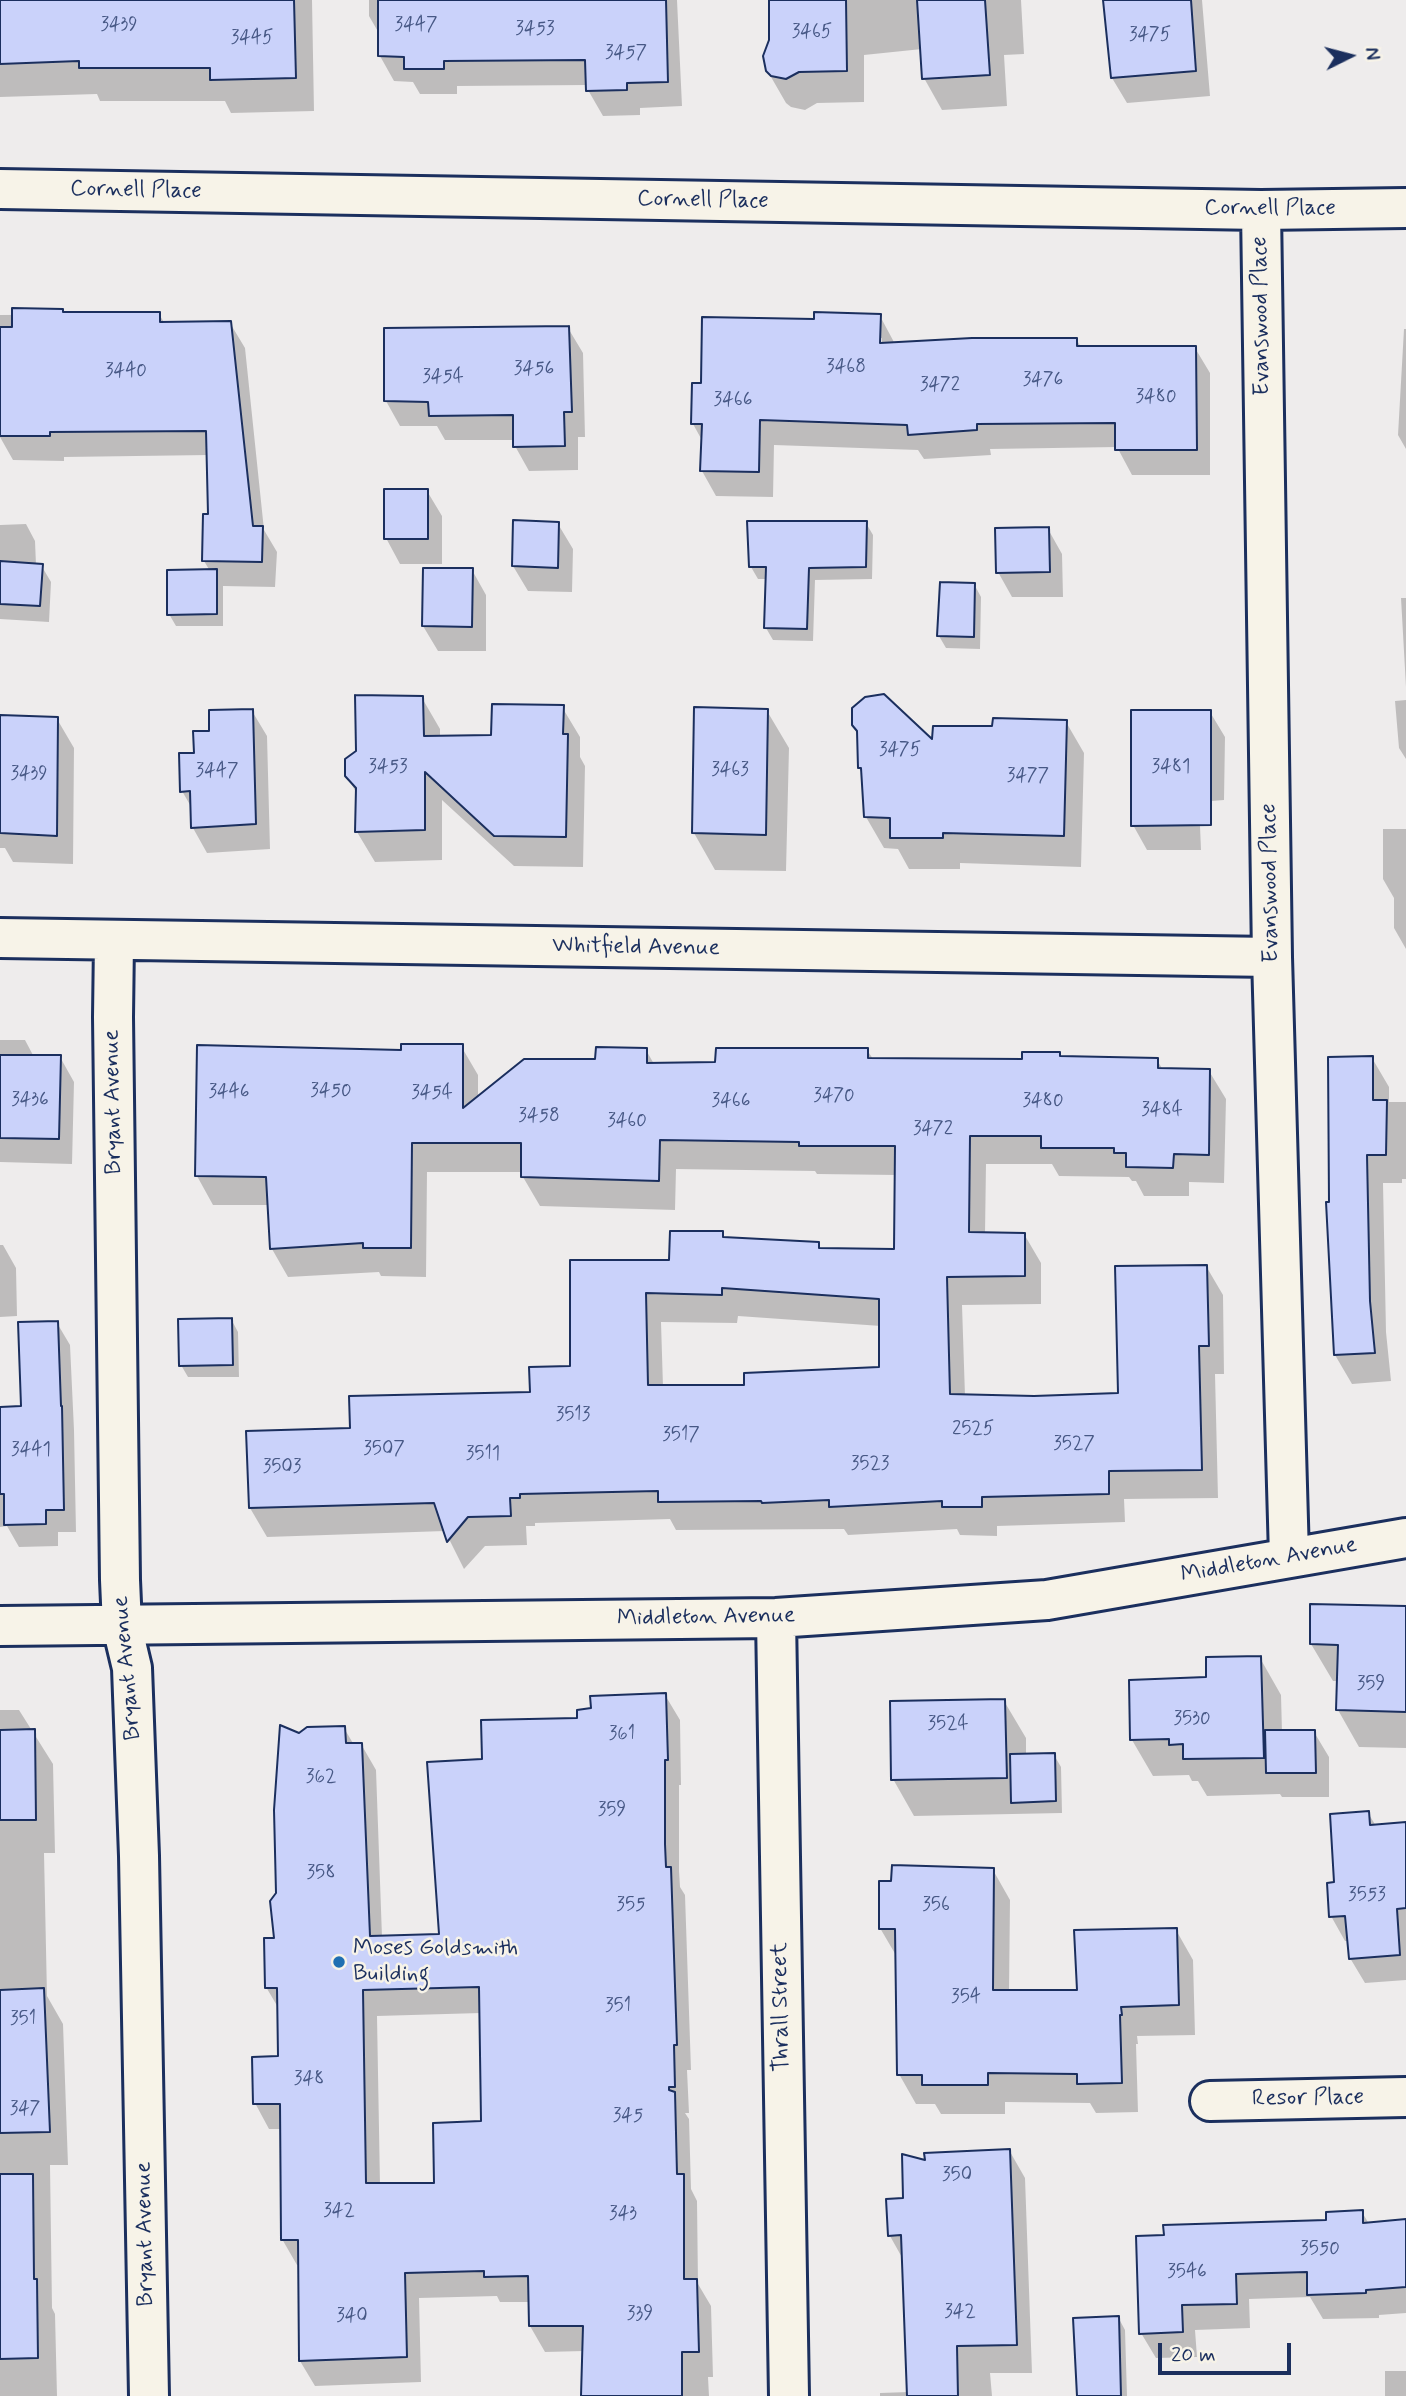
<!DOCTYPE html>
<html>
<head>
<meta charset="utf-8">
<style>
  body { margin:0 }
  #map { position:relative; width:1406px; height:2396px; overflow:hidden; background:#eeecec; font-family:Mynerve,sans-serif }
  canvas { display:block }
  .north { position:absolute; left:1315px; top:21px; width:70px; height:70px; -webkit-text-stroke:5px #f7f3e8; paint-order:stroke; rotate:84deg; font-size:19px; font-weight:700; line-height:28px; text-align:center; color:#1b2f5e }
  .north::after { content:''; display:block; margin:auto; width:24px; height:32px; background:#1b2f5e; clip-path:polygon(50% 0,100% 100%,50% 72%,0 100%) }
  .scale { position:absolute; left:1158px; top:2343px; width:133px; height:32px; box-sizing:border-box; border:4px solid #1b2f5e; border-top:0; padding-left:9px; font-size:21px; line-height:24px; white-space:nowrap; color:#1b2f5e; -webkit-text-stroke:5px #f7f3e8; paint-order:stroke }
</style>
</head>
<body>
<div id="map">
<canvas width="1406" height="2396"></canvas>
<div class="north">N</div>
<div class="scale">20 m</div>
</div>
<script>
const ctx = document.querySelector('canvas').getContext('2d');
ctx.lineJoin = 'round';
function paint(path, color) { ctx.fillStyle = color; ctx.fill(path, 'evenodd'); }
const shape = rows => new Path2D(rows.map(r => 'M' + r).join(''));
function stroke(path, color, width, dash) { ctx.strokeStyle = color; ctx.lineWidth = width; ctx.lineCap = dash ? 'butt' : 'round'; ctx.setLineDash(dash || []); ctx.stroke(path); }
function drawText(font, color, halo, rows, align = 'center') {
  ctx.font = font + ' Mynerve,sans-serif'; ctx.lineWidth = 5; ctx.setLineDash([]); ctx.textBaseline = 'middle'; ctx.strokeStyle = halo; ctx.fillStyle = color; for (const [text, x, y, turn = 0] of rows) {
    ctx.save(); ctx.translate(x, y); ctx.rotate((+turn || 0) * Math.PI / 180); ctx.textAlign = isNaN(turn) ? turn : align; if (halo) ctx.strokeText(text, 0, 0); ctx.fillText(text, 0, 0); ctx.restore();
  }
}
paint(shape([
  [0,0,312,0,314,111,231,113,225,101,100,101,97,94,0,97],
  [369,0,677,0,682,106,640,108,640,115,603,116,588,90,588,85,457,86,457,94,420,94,413,82,394,81,380,56,380,35,369,16],
  [771,0,1021,0,1024,54,1004,55,1007,106,942,110,924,78,922,49,864,55,864,102,817,103,805,110,791,107,786,103,767,70,771,41],
  [1105,0,1202,0,1210,96,1127,103,1112,78],
  [159,314,165,324,230,323,245,348,264,530,277,552,275,587,223,586,223,626,176,626,169,614,210,571,204,561,210,516,209,455,64,457,64,461,13,460,0,437,0,315],
  [880,316,895,344,1076,339,1081,347,1195,348,1210,373,1210,475,1132,475,1117,447,990,449,991,455,924,459,918,450,774,445,773,497,716,496,702,471,703,442,693,424,702,385,816,321],
  [879,338,882,338,882,352],
  [568,328,583,353,585,437,578,437,578,470,529,471,515,446,515,440,445,440,437,426,400,426,386,401],
  [1404,329,1406,329,1406,449,1398,435],
  [427,491,442,516,442,564,400,564,386,538],
  [866,523,873,535,872,579,815,580,813,641,773,640,766,628,768,579,758,579,751,567],
  [26,524,35,541,36,565,41,565,51,582,49,622,0,619,0,525],
  [558,524,573,549,572,592,528,591,513,566],
  [1048,529,1062,554,1063,597,1012,597,998,572],
  [472,570,486,595,486,651,438,651,423,626],
  [974,584,981,597,980,649,946,648,939,636],
  [1401,598,1406,598,1406,687],
  [422,698,440,729,440,737,493,737,562,707,580,737,580,757,585,766,583,867,514,866,442,800,442,860,375,862,357,832,358,796,347,776],
  [1406,700,1406,759,1399,748,1395,701],
  [252,711,267,736,270,849,207,853,193,828,193,810,182,791,196,754,211,733],
  [767,711,789,748,786,871,715,870,694,833],
  [1210,712,1225,737,1224,800,1199,802,1201,850,1147,850,1133,825],
  [0,717,57,719,74,748,73,864,13,862,5,848,0,848],
  [1066,722,1084,753,1081,867,960,863,960,869,909,869,898,849,884,848,866,817,863,775,859,768,859,734,853,725,934,743,994,728],
  [1383,829,1406,829,1406,949,1394,928,1394,898,1383,879],
  [0,1040,25,1040,34,1057,60,1057,74,1082,72,1164,0,1162],
  [461,1046,478,1075,478,1098,597,1061,646,1050,654,1064,717,1064,867,1050,873,1059,1024,1061,1059,1054,1061,1058,1157,1060,1163,1070,1209,1071,1226,1099,1224,1183,1189,1182,1189,1196,1144,1196,1136,1181,1132,1181,1129,1177,1059,1176,1052,1164,986,1164,985,1234,1024,1234,1041,1263,1041,1304,962,1305,965,1396,1034,1397,1120,1395,1206,1266,1223,1295,1224,1374,1215,1374,1218,1498,1124,1499,1125,1522,997,1526,997,1536,960,1535,957,1529,848,1535,844,1529,676,1530,670,1519,535,1523,535,1526,526,1526,527,1545,485,1546,464,1569,445,1531,267,1537,250,1508,352,1429,532,1394,572,1368,671,1262,722,1233,725,1238,818,1244,822,1250,895,1251,896,1175,817,1174,815,1171,676,1169,675,1210,540,1206,523,1177,523,1172,427,1172,426,1277,381,1276,379,1272,288,1277,272,1249,269,1205,213,1205,197,1176,403,1052],
  [738,1316,881,1326,881,1369,746,1386,663,1387,661,1322,737,1323],
  [1372,1058,1389,1087,1389,1102,1406,1102,1406,1179,1402,1179,1402,1183,1383,1183,1386,1332,1391,1381,1352,1384,1335,1355,1331,1204],
  [0,1245,3,1245,16,1268,17,1316,0,1317],
  [231,1319,238,1332,239,1377,188,1377,181,1365],
  [57,1323,70,1345,74,1430,76,1532,58,1532,58,1546,19,1547,7,1526,0,1527,0,1408,23,1408],
  [1406,1607,1406,1748,1359,1747,1338,1710,1338,1681,1333,1681,1311,1644],
  [1260,1658,1281,1695,1282,1732,1314,1732,1329,1757,1329,1797,1282,1797,1280,1794,1207,1796,1198,1781,1192,1781,1189,1775,1153,1776,1132,1740,1208,1679],
  [665,1695,680,1720,681,1785,679,1785,679,1871,680,1887,685,1895,691,2070,687,2070,689,2113,685,2113,689,2119,691,2189,697,2201,698,2284,711,2306,713,2377,708,2377,709,2396,583,2396,584,2351,545,2352,530,2326,530,2302,500,2302,497,2296,419,2298,421,2382,315,2386,300,2361,300,2265,297,2265,282,2239,282,2129,269,2129,255,2103,280,2058,279,2009,266,1987,275,1940,278,1894,299,1735,344,1728,354,1745,361,1744,376,1770,382,1937,441,1936,484,1761,579,1719],
  [481,2013,483,2123,436,2185,380,2185,377,2016],
  [1004,1701,1026,1738,1026,1756,1054,1755,1061,1767,1062,1813,914,1816,893,1779],
  [0,1710,19,1710,53,1764,55,1853,44,1853,47,1996,63,2024,68,2165,50,2165,52,2308,55,2314,57,2396,0,2396],
  [1368,1813,1376,1826,1406,1824,1406,1980,1365,1983,1350,1958,1349,1941,1345,1941,1331,1916,1336,1883],
  [993,1870,1010,1900,1009,1992,1078,1992,1176,1930,1193,1960,1195,2035,1137,2036,1138,2044,1136,2044,1138,2112,1096,2113,1090,2103,1005,2102,1005,2114,941,2114,935,2104,916,2104,899,2074,897,1957,880,1928],
  [1009,2150,1025,2178,1032,2373,990,2373,992,2396,880,2396,880,2393,909,2392,904,2261,890,2236,905,2200,926,2162],
  [1362,2212,1369,2224,1406,2221,1406,2313,1379,2315,1379,2318,1323,2319,1310,2297,1249,2299,1250,2328,1195,2330,1197,2357,1156,2358,1141,2333,1138,2238,1328,2222],
  [1118,2317,1125,2330,1127,2396,1078,2396],
  [1385,2371,1406,2371,1406,2396,1385,2396]
]), '#0003');
const building = shape([
  [0,0,294,0,296,78,210,80,210,68,79,68,79,61,0,64,0,0],
  [378,0,666,0,668,82,627,83,627,90,586,91,585,60,444,61,444,69,404,69,404,57,378,56,378,0],
  [769,0,846,0,847,71,799,72,786,79,771,76,766,71,763,56,769,40,769,0],
  [917,0,985,0,990,75,922,79,917,0],
  [1103,0,1191,0,1196,71,1111,78,1103,0],
  [12,308,63,309,63,312,160,312,160,322,231,321,253,526,263,526,262,562,202,561,203,514,208,514,206,431,50,432,50,436,0,436,0,327,12,327,12,308],
  [814,312,881,314,880,343,972,338,1077,338,1077,346,1196,346,1197,450,1115,450,1115,423,977,424,977,430,908,435,907,425,760,420,759,472,700,471,702,424,691,424,692,383,701,383,702,317,814,319,814,312],
  [569,326,572,412,564,412,565,446,513,447,513,415,429,416,428,402,384,401,384,328,569,326],
  [384,489,428,489,428,539,384,539,384,489],
  [513,520,559,522,558,568,512,566,513,520],
  [747,521,867,521,866,567,809,568,807,629,764,628,766,567,749,567,747,521],
  [1049,527,1050,572,996,573,995,528,1049,527],
  [0,561,43,564,40,606,0,604,0,561],
  [423,568,473,568,472,627,422,626,423,568],
  [217,569,217,614,167,615,167,570,217,569],
  [940,582,975,583,974,637,937,636,940,582],
  [884,694,932,739,933,726,992,726,993,718,1067,720,1064,836,943,833,943,838,890,838,890,818,864,817,861,768,858,768,857,731,852,725,852,708,865,697,884,694],
  [355,695,423,696,424,736,491,735,492,704,564,705,563,734,568,734,566,837,494,836,425,772,425,830,355,832,356,788,345,776,345,759,356,751,355,695],
  [694,707,768,709,766,835,692,833,694,707],
  [253,709,256,824,191,828,190,791,180,792,179,753,194,753,193,731,209,731,209,710,253,709],
  [1131,710,1211,710,1211,825,1131,826,1131,710],
  [0,715,58,717,57,836,0,833,0,715],
  [401,1044,463,1044,463,1108,524,1059,595,1059,596,1047,647,1048,647,1063,715,1062,716,1048,868,1048,868,1058,1022,1059,1022,1052,1060,1052,1060,1056,1158,1058,1158,1068,1210,1069,1209,1155,1174,1154,1173,1168,1126,1167,1126,1153,1114,1153,1114,1148,1041,1148,1041,1136,970,1136,969,1232,1025,1233,1025,1276,947,1277,950,1394,1034,1396,1118,1393,1115,1266,1207,1265,1209,1346,1199,1346,1202,1470,1109,1471,1109,1494,982,1497,982,1507,942,1507,942,1501,829,1507,829,1500,762,1503,761,1501,658,1502,658,1491,520,1494,520,1498,510,1498,511,1516,468,1517,447,1542,434,1503,249,1508,246,1431,350,1428,349,1396,530,1392,529,1367,570,1366,570,1260,669,1260,670,1231,723,1231,723,1237,819,1242,819,1248,894,1249,895,1146,799,1146,799,1142,660,1140,659,1181,521,1177,521,1143,412,1143,411,1248,363,1248,363,1243,270,1249,266,1177,195,1176,197,1045,401,1050,401,1044],
  [722,1288,879,1299,879,1367,744,1373,744,1385,648,1385,646,1293,722,1295,722,1288],
  [0,1055,61,1055,59,1139,0,1138,0,1055],
  [1373,1056,1373,1100,1387,1100,1386,1155,1367,1155,1370,1301,1375,1353,1334,1355,1326,1202,1329,1202,1328,1057,1373,1056],
  [232,1318,233,1365,179,1366,178,1319,232,1318],
  [58,1321,61,1406,62,1406,64,1510,46,1510,46,1524,4,1525,4,1494,0,1494,0,1407,21,1406,18,1322,58,1321],
  [1310,1604,1406,1606,1406,1712,1336,1710,1338,1645,1310,1644,1310,1604],
  [1261,1656,1264,1758,1183,1759,1183,1744,1169,1745,1169,1739,1130,1740,1129,1680,1206,1677,1206,1657,1261,1656],
  [666,1693,668,1760,665,1760,665,1844,666,1867,671,1867,677,2045,674,2045,675,2087,669,2087,669,2090,675,2092,677,2174,684,2174,684,2279,697,2279,699,2352,682,2352,682,2396,581,2396,583,2326,529,2326,528,2276,484,2277,484,2271,405,2273,407,2357,299,2361,298,2240,281,2240,280,2104,253,2104,252,2057,278,2056,277,1988,265,1988,264,1938,274,1938,270,1901,276,1893,274,1810,280,1725,299,1733,307,1727,345,1726,346,1743,362,1743,370,1936,439,1934,427,1762,482,1759,481,1720,577,1718,577,1710,591,1708,590,1696,666,1693],
  [479,1987,481,2121,433,2123,434,2183,366,2183,363,1990,479,1987],
  [1005,1699,1007,1778,891,1780,890,1701,1005,1699],
  [35,1729,36,1820,0,1820,0,1730,35,1729],
  [1265,1730,1315,1730,1316,1773,1266,1773,1265,1730],
  [1055,1753,1056,1801,1011,1803,1010,1754,1055,1753],
  [1369,1811,1370,1825,1406,1822,1406,1908,1397,1909,1400,1955,1349,1959,1345,1916,1329,1917,1327,1883,1334,1882,1330,1814,1369,1811],
  [892,1865,994,1868,993,1990,1077,1990,1074,1930,1177,1928,1179,2005,1121,2007,1122,2015,1120,2015,1122,2083,1077,2084,1077,2074,988,2073,988,2085,922,2085,922,2075,897,2075,895,1929,879,1929,879,1881,891,1881,892,1865],
  [44,1988,50,2132,0,2133,0,1990,44,1988],
  [1010,2149,1017,2345,957,2346,958,2396,907,2396,901,2235,888,2236,886,2199,903,2198,902,2154,925,2160,924,2153,1010,2149],
  [0,2174,33,2174,34,2279,37,2279,38,2358,0,2359,0,2174],
  [1363,2210,1363,2223,1406,2219,1406,2287,1366,2290,1366,2293,1307,2295,1307,2272,1236,2274,1237,2304,1182,2305,1183,2332,1139,2334,1136,2236,1164,2235,1163,2225,1326,2220,1326,2212,1363,2210],
  [1119,2316,1121,2396,1077,2396,1073,2318,1119,2316]
]);
paint(building, '#cad2fa');
stroke(building, '#1b2f5e', 2);
const street = shape([
  [0,189,1261,210,1406,208],
  [1261,210,1272,957,1289,1556],
  [0,938,1272,957],
  [114,941,113,1017,120,1580,122,1626,132,1668,139,1856,149,2396],
  [776,1618,789,2396],
  [0,1626,776,1618,1047,1600,1406,1538],
  [1210,2101,1406,2097]
]);
stroke(street, '#1b2f5e', 44);
stroke(street, '#f7f3e8', 38);
for (const [x, y, r, color] of [
  [339,1962,7,"#1f6fb2"]
]) { const dot = new Path2D(); dot.arc(x, y, r, 0, 2 * Math.PI); ctx.fillStyle = color; ctx.fill(dot); stroke(dot, '#f7f3e8', 2.5); }
drawText('19px', '#475885', null, [
  ["3439",119,26],
  ["3447",416,26],
  ["3453",535,30],
  ["3465",812,33],
  ["3475",1150,36],
  ["3445",252,39],
  ["3457",626,54],
  ["3468",846,368],
  ["3456",534,370],
  ["3440",126,372],
  ["3454",443,378],
  ["3476",1043,381],
  ["3472",940,386],
  ["3480",1156,398],
  ["3466",733,401],
  ["3475",900,751],
  ["3453",388,768],
  ["3481",1171,768],
  ["3463",730,771],
  ["3447",217,772],
  ["3439",29,775],
  ["3477",1028,777],
  ["3450",331,1092],
  ["3446",229,1093],
  ["3454",432,1094],
  ["3470",834,1097],
  ["3436",30,1101],
  ["3466",731,1102],
  ["3480",1043,1102],
  ["3484",1162,1111],
  ["3458",539,1117],
  ["3460",627,1122],
  ["3472",933,1130],
  ["3513",573,1416],
  ["2525",973,1430],
  ["3517",681,1436],
  ["3527",1074,1445],
  ["3507",384,1450],
  ["3441",31,1451],
  ["3511",483,1455],
  ["3523",870,1465],
  ["3503",282,1468],
  ["359",1371,1685],
  ["3530",1192,1720],
  ["3524",948,1725],
  ["361",622,1735],
  ["362",321,1778],
  ["359",612,1811],
  ["358",321,1874],
  ["3553",1367,1896],
  ["355",631,1906],
  ["356",936,1906],
  ["354",966,1998],
  ["351",618,2007],
  ["351",23,2020],
  ["348",309,2080],
  ["347",25,2110],
  ["345",628,2117],
  ["350",957,2176],
  ["342",339,2212],
  ["343",623,2215],
  ["3550",1320,2250],
  ["3546",1187,2273],
  ["342",960,2313],
  ["339",640,2315],
  ["340",352,2317]
]);
drawText('23px', '#1b2f5e', '#f7f3e8', [
  ["Cornell Place",136,191,1],
  ["Cornell Place",703,201,1],
  ["Cornell Place",1270,209],
  ["Evanswood Place",1262,316,-91],
  ["Evanswood Place",1271,883,-91],
  ["Whitfield Avenue",636,948,1],
  ["Bryant Avenue",114,1102,-91],
  ["Middleton Avenue",1269,1561,-10],
  ["Middleton Avenue",706,1618,-1],
  ["Bryant Avenue",128,1668,-95],
  ["Thrall Street",782,2007,-91],
  ["Resor Place",1308,2099,-1],
  ["Bryant Avenue",146,2234,-91]
]);
drawText('23px', '#1b2f5e', '#f7f3e8', [
  ["Moses Goldsmith",353,1949],
  ["Building",353,1975]
], 'left');
</script>
</body>
</html>
